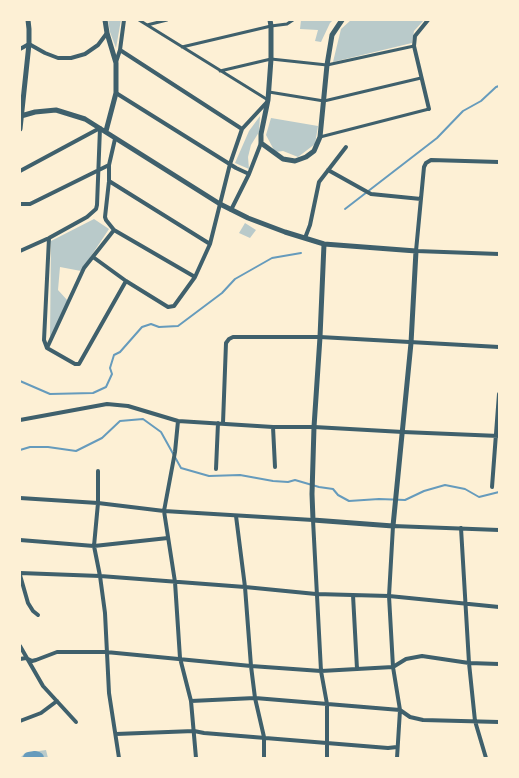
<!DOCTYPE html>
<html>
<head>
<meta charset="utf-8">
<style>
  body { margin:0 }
  #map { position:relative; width:519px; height:778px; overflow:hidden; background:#fdf0d5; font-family:"Fira Sans Condensed",sans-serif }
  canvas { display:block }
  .frame { position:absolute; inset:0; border:21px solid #fdf0d5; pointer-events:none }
</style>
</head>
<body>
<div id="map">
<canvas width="519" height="778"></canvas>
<div class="frame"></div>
</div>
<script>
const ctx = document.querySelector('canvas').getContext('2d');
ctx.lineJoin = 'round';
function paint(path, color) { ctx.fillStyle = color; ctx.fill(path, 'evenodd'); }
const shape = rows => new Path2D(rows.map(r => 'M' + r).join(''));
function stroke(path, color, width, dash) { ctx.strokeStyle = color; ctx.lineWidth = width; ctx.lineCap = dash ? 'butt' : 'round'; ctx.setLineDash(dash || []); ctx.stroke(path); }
paint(shape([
  [108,20,121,20,116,48,110,32],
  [301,20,333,20,330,23,321,42,315,41,318,30,300,29],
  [351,20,424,20,414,31,412,43,333,62,341,29],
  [260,116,259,132,251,145,248,157,249,169,235,163,249,131],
  [271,118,318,126,315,144,298,157,283,151,275,152,266,135],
  [94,219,109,229,81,271,60,267,58,290,68,301,50,338,51,241],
  [245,223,256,230,250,238,239,233],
  [46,750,48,758,20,758,25,753]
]), '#b9caca');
stroke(shape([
  [345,209,437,138,463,111,481,101,496,87,499,86],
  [20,381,50,394,93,393,106,387,112,374,110,368,114,355,120,352,142,327,151,324,159,327,178,326,222,293,235,279,272,258,301,253],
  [20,450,30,447,48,447,76,451,102,438,120,421,143,419,161,432,181,468,209,476,240,475,273,481,288,482,295,480,319,487,333,489,338,495,349,501,379,499,405,500,424,491,445,485,465,489,479,497,499,492]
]), '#669bbc', 2);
stroke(shape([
  [29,758,35,757,38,758]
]), '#669bbc', 12);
stroke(shape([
  [139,20,268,100],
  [147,25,167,20],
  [182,47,271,26,287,24,293,20],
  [220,71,271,59,327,65,414,46],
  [269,92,324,101,421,78],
  [320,137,429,109]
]), '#3f606c', 3);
stroke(shape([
  [428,20,415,36,414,46,429,109],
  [20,49,29,44,45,53,58,58,71,58,85,54,98,45,107,33],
  [120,50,242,129],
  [116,62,120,50,124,20],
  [116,93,236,168,249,174],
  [115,139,109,165,109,181,105,217,106,220,114,230,195,277],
  [499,162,431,160,426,163,424,167,416,251,499,254],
  [328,170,371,194,421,199],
  [20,171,100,128],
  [109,181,210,244],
  [20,204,30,204,109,165],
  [231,210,249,174,261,143],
  [305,238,310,225,319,182,346,147],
  [20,251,49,238,87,217,96,209,97,205,100,128],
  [93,257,126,281,168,307,174,306,195,277,210,244,230,164,242,129,267,102],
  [47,348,84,268,114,230],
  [47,348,75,364,79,364,126,281],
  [47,348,44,340,49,238],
  [20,420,107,404,128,406,178,421,273,427,314,427,403,432,499,436],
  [178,421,175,452,164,511,175,582,180,658,191,701,196,758],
  [223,423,226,343,229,339,233,337,320,337,499,347],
  [273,427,275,467],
  [216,469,218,423],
  [98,471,98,503,94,546,100,576,105,613,109,693,119,758],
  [492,487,499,394],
  [20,498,98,503,164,511,313,520,321,671,327,704,327,758],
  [236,516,245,587,251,666,255,698,264,737,264,758],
  [461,528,469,663,475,721,486,758],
  [20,540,94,546,168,538],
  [20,573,100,576,245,587,316,594,389,596,499,607],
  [20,575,28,603,33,611,38,615],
  [353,595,357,669],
  [20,646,43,686,76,722],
  [20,659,26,658,32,661,36,660,57,652,106,652,251,666,321,671,393,667,406,659,422,656,469,663,499,664],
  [191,701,255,698,400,710,410,717,423,720,499,722],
  [20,721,41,713,57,701],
  [116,734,194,731,204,733,388,748,397,747],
  [397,758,400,710,393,667,389,596,393,526,499,530]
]), '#3f606c', 4);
stroke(shape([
  [105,20,107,33,116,63,116,93,106,131],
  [270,20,271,26,271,59,268,100,261,134,261,143,283,159,295,161,306,157,314,151,320,137,327,65,332,35,342,20],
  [21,116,35,112,56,110,85,119,220,204,248,218,285,232,324,244,416,251,411,343,393,526,313,520,312,494,314,427,320,337,324,244],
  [20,129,29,44,29,29,28,20]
]), '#3f606c', 5);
</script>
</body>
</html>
